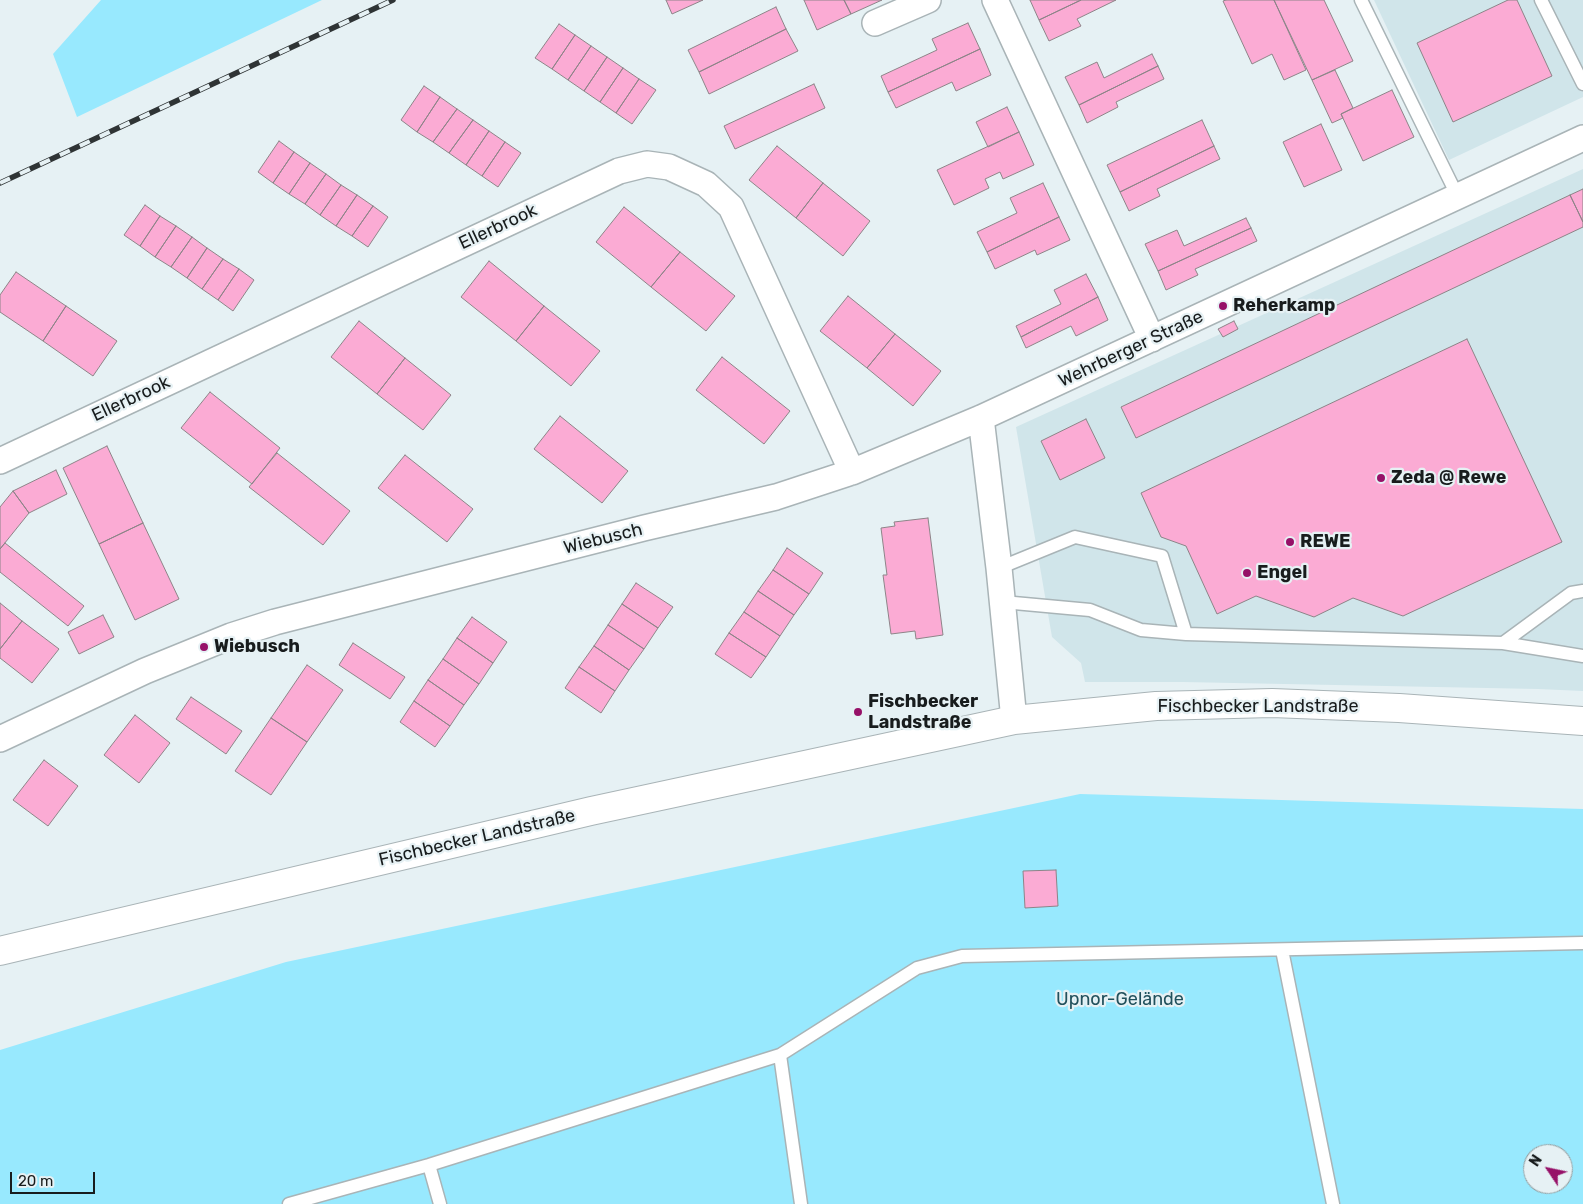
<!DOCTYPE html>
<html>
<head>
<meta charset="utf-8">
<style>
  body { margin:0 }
  #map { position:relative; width:1583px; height:1204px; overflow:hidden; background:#e6f1f4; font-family:Rubik,sans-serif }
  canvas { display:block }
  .north { position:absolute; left:1523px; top:1144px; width:50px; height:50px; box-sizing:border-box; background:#e6f1f4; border:1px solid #949c9e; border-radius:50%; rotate:304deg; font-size:14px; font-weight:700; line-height:20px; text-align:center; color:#181c1d }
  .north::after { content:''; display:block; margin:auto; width:18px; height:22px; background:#961168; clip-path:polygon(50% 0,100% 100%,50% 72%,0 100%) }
  .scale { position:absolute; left:10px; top:1172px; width:85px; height:22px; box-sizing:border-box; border:2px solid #181c1d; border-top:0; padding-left:6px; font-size:15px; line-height:18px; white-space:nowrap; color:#181c1d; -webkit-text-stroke:4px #e6f1f4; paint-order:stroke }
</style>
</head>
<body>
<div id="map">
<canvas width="1583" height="1204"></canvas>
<div class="north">N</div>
<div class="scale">20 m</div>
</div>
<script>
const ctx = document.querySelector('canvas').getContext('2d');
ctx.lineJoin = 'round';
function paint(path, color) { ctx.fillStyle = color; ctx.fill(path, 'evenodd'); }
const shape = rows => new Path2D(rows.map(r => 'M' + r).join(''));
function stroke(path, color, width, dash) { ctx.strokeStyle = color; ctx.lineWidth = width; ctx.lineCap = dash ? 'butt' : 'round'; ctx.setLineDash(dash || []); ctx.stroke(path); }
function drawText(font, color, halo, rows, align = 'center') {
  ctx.font = font + ' Rubik,sans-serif'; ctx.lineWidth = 4.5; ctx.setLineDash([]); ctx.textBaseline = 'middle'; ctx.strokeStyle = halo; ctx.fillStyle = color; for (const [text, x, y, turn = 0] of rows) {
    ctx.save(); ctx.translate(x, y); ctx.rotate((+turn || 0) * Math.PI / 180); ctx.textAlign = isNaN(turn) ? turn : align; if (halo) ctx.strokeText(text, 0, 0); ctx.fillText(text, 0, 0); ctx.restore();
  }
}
paint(shape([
  [1374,0,1583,0,1583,97,1449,160],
  [1583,169,1583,691,1538,689,1183,682,1085,682,1081,663,1052,637,1016,427]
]), '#d0e5ea');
paint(shape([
  [101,0,322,0,77,117,53,54],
  [1080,794,1583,809,1583,1204,0,1204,0,1050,286,962],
  [1533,1154,1563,1154,1563,1184,1533,1184]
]), '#98e9fe');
const building = shape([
  [666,0,703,0,672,14,666,0],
  [804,0,844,0,851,14,817,30,804,0],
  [844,0,882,0,851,14,844,0],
  [1030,0,1081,0,1039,20,1030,0],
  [1081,0,1116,0,1077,19,1081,26,1049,41,1039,20,1081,0],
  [1226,0,1274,0,1306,70,1284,80,1272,54,1252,64,1223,1,1226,0],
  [1274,0,1324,0,1353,61,1312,80,1274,0],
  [1508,0,1517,0,1552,76,1453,122,1417,43,1508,0],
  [776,7,786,29,699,72,688,50,776,7],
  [968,23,980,49,888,92,881,76,937,50,932,39,968,23],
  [559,24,575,35,552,69,535,58,559,24],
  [786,29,798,51,709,94,699,72,786,29],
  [575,35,591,46,568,80,552,69,575,35],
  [591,46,607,57,584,91,568,80,591,46],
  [980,49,991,75,956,91,952,82,896,108,888,92,980,49],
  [1152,54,1158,66,1079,105,1065,77,1097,62,1104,78,1152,54],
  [607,57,623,68,600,102,584,91,607,57],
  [1158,66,1164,79,1116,102,1118,107,1087,123,1079,105,1158,66],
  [623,68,639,79,616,113,600,102,623,68],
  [1335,70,1353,108,1341,114,1343,118,1332,123,1312,80,1335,70],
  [639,79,656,90,632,124,616,113,639,79],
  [814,84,825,108,735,149,724,126,814,84],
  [424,86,440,97,417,132,401,120,424,86],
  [1392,90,1414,137,1363,161,1341,114,1392,90],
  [440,97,457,109,433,142,417,132,440,97],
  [1007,107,1019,132,988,147,976,122,1007,107],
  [457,109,473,120,449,153,433,142,457,109],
  [473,120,489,131,466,165,449,153,473,120],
  [1202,120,1214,146,1120,192,1107,165,1202,120],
  [1321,124,1342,170,1304,187,1283,142,1321,124],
  [489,131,505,142,482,176,466,165,489,131],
  [1019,132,1034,165,1003,179,1000,172,985,179,989,188,954,205,937,170,1019,132],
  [279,141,294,152,273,183,258,172,279,141],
  [505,142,521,153,498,187,482,176,505,142],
  [777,146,823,183,796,218,749,180,777,146],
  [1214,146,1220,159,1157,189,1160,196,1129,211,1120,192,1214,146],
  [294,152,310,163,289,194,273,183,294,152],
  [310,163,326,174,305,204,289,194,310,163],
  [326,174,341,185,320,215,305,204,326,174],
  [823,183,870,221,843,256,796,218,823,183],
  [1043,183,1059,217,987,252,977,232,1017,213,1010,198,1043,183],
  [341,185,357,195,336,226,320,215,341,185],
  [1583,189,1583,222,1570,195,1583,189],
  [357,195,373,206,352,236,336,226,357,195],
  [1570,195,1583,222,1583,227,1136,438,1121,407,1570,195],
  [145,205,160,216,140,246,124,235,145,205],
  [373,206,388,217,368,247,352,236,373,206],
  [624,207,680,252,651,287,596,242,624,207],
  [160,216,176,226,155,257,140,246,160,216],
  [1059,217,1070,240,1037,255,1035,250,995,269,987,252,1059,217],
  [1246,218,1251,228,1158,271,1145,244,1177,230,1184,246,1246,218],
  [176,226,192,237,171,267,155,257,176,226],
  [1251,228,1257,241,1195,269,1198,275,1166,290,1158,271,1251,228],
  [192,237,207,248,187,278,171,267,192,237],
  [207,248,223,259,202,289,187,278,207,248],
  [680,252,735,296,706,331,651,287,680,252],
  [223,259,239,269,218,300,202,289,223,259],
  [489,261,544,306,516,341,461,297,489,261],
  [239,269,254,280,233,311,218,300,239,269],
  [16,272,66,306,43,341,0,312,0,295,16,272],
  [1086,274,1098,297,1021,337,1016,326,1061,304,1054,290,1086,274],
  [848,296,895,334,867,368,820,331,848,296],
  [1098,297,1108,320,1076,336,1071,326,1026,348,1021,337,1098,297],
  [66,306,117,341,93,376,43,341,66,306],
  [544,306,600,351,571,386,516,341,544,306],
  [359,321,405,358,377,394,331,357,359,321],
  [1234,321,1238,329,1223,337,1218,329,1234,321],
  [895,334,941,371,913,406,867,368,895,334],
  [1467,339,1562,542,1403,616,1353,598,1314,617,1256,596,1217,614,1186,546,1161,537,1141,493,1467,339],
  [722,357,790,411,764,444,696,390,722,357],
  [405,358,451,395,423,430,377,394,405,358],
  [210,392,280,448,252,484,181,428,210,392],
  [560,416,628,471,602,503,534,449,560,416],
  [1086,419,1105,458,1060,480,1041,441,1086,419],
  [107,446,143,523,99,544,63,468,107,446],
  [277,453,350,511,323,545,249,487,277,453],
  [405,455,473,509,447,542,378,488,405,455],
  [56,470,67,494,29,513,13,491,56,470],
  [13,491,29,513,0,549,0,507,13,491],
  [928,518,943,635,916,639,915,631,891,634,883,575,887,575,881,528,895,526,894,522,928,518],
  [143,523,179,599,135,620,99,544,143,523],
  [5,543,84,606,68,626,0,572,0,549,5,543],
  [787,548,823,573,809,594,773,570,787,548],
  [773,570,809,594,794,615,758,591,773,570],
  [636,583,673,607,658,628,622,604,636,583],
  [758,591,794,615,780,636,744,612,758,591],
  [0,603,22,621,0,649,0,603],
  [622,604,658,628,644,649,608,625,622,604],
  [744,612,780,636,766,657,729,633,744,612],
  [103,615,114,637,79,654,68,632,103,615],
  [472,617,507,642,493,663,457,638,472,617],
  [22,621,59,649,32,683,0,658,0,649,22,621],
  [608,625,644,649,629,670,594,646,608,625],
  [729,633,766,657,751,678,715,654,729,633],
  [457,638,493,663,479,684,443,659,457,638],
  [353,643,405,677,390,699,339,665,353,643],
  [594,646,629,670,615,691,579,667,594,646],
  [443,659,479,684,464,705,428,680,443,659],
  [307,665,343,690,307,742,271,718,307,665],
  [579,667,615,691,601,713,565,688,579,667],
  [428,680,464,705,450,726,414,701,428,680],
  [191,697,242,731,226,754,176,719,191,697],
  [414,701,450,726,435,747,400,722,414,701],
  [135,715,170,743,139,783,104,755,135,715],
  [271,718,307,742,271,795,235,771,271,718],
  [44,760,78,786,48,826,13,800,44,760],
  [1056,870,1058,906,1025,908,1023,871,1056,870]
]);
paint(building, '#fbabd4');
stroke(building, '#8d8488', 1);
const service = shape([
  [1361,0,1458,197],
  [1541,0,1583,84],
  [999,568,1075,537,1162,556,1186,634,1141,630,1090,610,1003,602],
  [1186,634,1503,643,1583,656],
  [1503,643,1571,593,1583,591],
  [1282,950,1333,1204],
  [780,1055,801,1204],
  [429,1165,440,1204],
  [289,1204,429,1165,780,1055,917,968,962,956,1583,943]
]);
const minor = shape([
  [995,0,1152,339],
  [875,23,928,0],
  [981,418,999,568,1014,720],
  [0,461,619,171,647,164,669,167,706,184,731,207,852,472],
  [0,739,145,671,231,636,275,622,644,528,776,497,852,472,981,418,1583,138]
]);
const primary = shape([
  [0,951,591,811,1014,720,1156,706,1272,703,1399,708,1583,721]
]);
stroke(service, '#a9b4b7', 15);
stroke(minor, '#a9b4b7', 28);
stroke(primary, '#a9b4b7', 30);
stroke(service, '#fff', 12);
stroke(minor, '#fff', 25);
stroke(primary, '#fff', 28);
const rail = shape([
  [0,183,393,0]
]);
stroke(rail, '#2f3435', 5.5);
stroke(rail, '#e6f1f4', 4, [11]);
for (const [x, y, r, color] of [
  [1223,306,5,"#961168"],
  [1381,478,5,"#961168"],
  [1290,542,5,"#961168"],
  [1247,573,5,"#961168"],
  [204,647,5,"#961168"],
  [858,712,5,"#961168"]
]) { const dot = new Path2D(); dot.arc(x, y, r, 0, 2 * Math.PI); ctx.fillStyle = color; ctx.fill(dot); stroke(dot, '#e6f1f4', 2); }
drawText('18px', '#181c1d', '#e6f1f4', [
  ["Ellerbrook",498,227,-25],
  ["Wehrberger Straße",1131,349,-25],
  ["Ellerbrook",131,399,-25],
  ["Wiebusch",603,539,-14],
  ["Fischbecker Landstraße",1258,707],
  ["Fischbecker Landstraße",477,838,-13]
]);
drawText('bold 18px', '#181c1d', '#e6f1f4', [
  ["Reherkamp",1233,306],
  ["Zeda @ Rewe",1391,478],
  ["REWE",1300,542],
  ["Engel",1257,573],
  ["Wiebusch",214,647],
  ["Fischbecker",868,702],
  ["Landstraße",868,723]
], 'left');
drawText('18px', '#21515d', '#e6f1f4', [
  ["Upnor-Gelände",1120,1000]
]);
</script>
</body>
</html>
